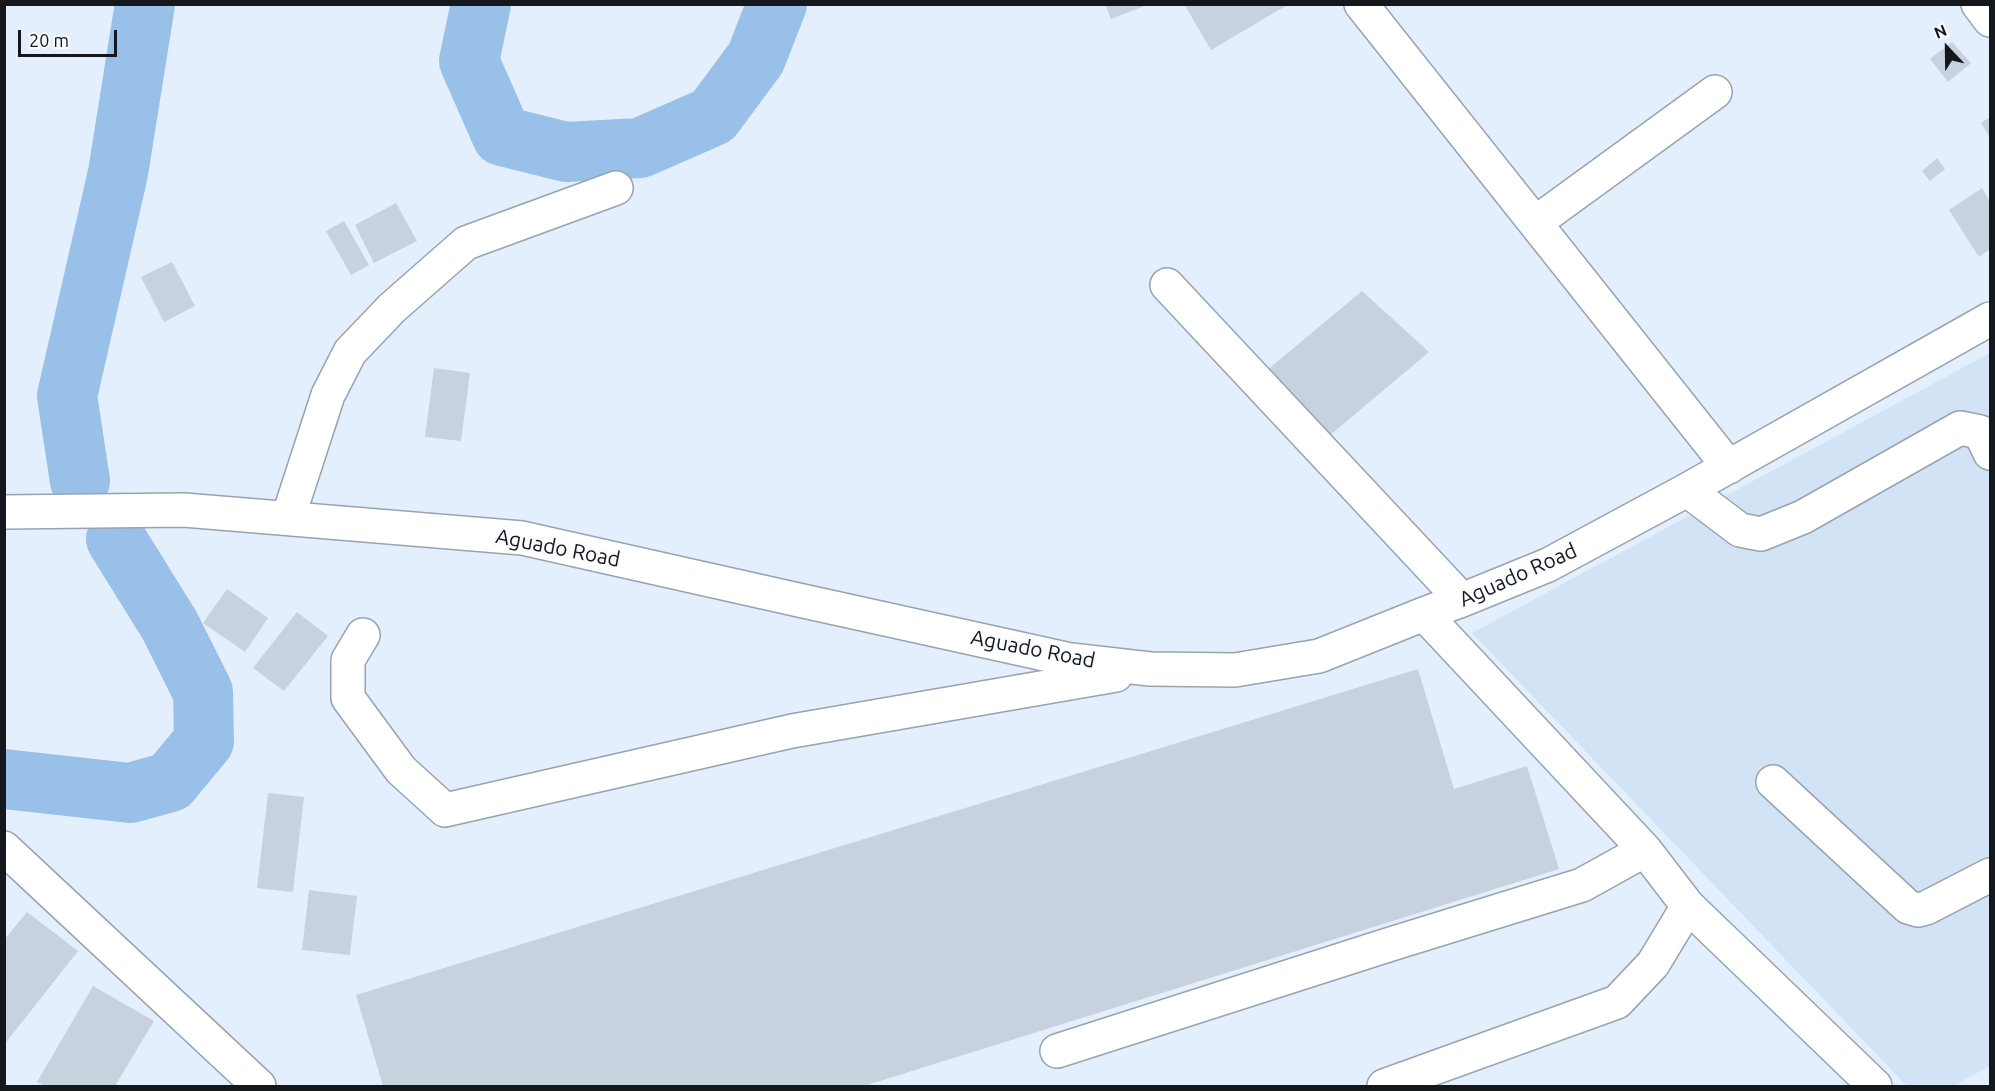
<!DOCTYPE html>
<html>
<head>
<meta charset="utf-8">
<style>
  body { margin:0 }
  #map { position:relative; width:1995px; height:1091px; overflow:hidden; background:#e3effc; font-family:Ubuntu,sans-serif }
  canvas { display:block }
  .frame { position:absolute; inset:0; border:6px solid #14181c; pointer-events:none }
  .north { position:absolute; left:1917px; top:18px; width:60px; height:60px; -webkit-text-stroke:4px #f9fbfe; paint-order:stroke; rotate:338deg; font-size:16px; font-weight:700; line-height:24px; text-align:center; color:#14181c }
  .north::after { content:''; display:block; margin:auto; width:21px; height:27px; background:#14181c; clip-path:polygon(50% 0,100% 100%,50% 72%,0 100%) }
  .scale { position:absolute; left:18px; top:30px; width:99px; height:27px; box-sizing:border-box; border:3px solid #14181c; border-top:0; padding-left:8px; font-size:18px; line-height:21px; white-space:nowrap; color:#14181c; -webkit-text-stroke:4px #f9fbfe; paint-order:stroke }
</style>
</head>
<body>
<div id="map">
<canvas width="1995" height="1091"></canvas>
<div class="frame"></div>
<div class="north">N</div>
<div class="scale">20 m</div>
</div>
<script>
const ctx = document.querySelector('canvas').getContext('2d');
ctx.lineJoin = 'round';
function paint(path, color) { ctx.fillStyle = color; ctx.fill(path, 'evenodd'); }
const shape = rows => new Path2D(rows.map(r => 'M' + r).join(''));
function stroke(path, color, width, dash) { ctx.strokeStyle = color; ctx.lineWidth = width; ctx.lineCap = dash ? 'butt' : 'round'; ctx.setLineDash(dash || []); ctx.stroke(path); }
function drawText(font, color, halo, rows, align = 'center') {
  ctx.font = font + ' Ubuntu,sans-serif'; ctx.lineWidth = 4.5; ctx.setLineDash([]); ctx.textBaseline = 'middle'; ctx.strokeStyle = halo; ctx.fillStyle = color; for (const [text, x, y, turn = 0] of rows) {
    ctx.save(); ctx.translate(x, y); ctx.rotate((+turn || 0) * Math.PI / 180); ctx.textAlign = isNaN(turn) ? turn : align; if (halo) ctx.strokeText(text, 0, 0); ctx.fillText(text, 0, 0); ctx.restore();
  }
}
paint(shape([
  [1990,353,1990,1066,1953,1086,1907,1086,1472,633]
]), '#d2e3f6');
stroke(shape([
  [481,4,469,61,502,136,566,152,640,148,713,116,756,58,777,4],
  [80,481,67,396,118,173,145,4],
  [4,779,130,793,170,782,204,741,203,692,170,626,116,539]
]), '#99c0e8', 60);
paint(shape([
  [1105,4,1146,4,1147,5,1111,19],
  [1184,4,1289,4,1211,50],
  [1952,42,1971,63,1948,82,1930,59],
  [1990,117,1990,138,1981,123],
  [1937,158,1945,169,1930,181,1922,171],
  [1982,188,1990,202,1990,249,1979,257,1949,210],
  [396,203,417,241,374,263,355,225],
  [344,221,369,265,351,275,326,231],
  [172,262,195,306,164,322,141,277],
  [1362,291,1429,352,1323,441,1266,371],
  [434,368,470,373,461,441,425,437],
  [227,589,268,618,245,652,203,623],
  [297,612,328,636,284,691,253,668],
  [1418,669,1454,789,1527,766,1559,869,864,1086,383,1086,356,995],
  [268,793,304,797,293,892,257,888],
  [309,890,357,896,350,955,302,950],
  [27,912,78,951,4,1045,4,940],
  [93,986,154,1021,115,1086,45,1086,37,1082]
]), '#c7d2de');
const minor = shape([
  [1361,4,1729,467],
  [1978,4,1990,20],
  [1535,223,1715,92],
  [1167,285,1462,600],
  [1687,490,1740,530,1761,534,1803,517,1960,428,1980,432,1990,453],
  [4,512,184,510,522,538,794,599,1071,660,1150,669,1235,670,1319,656,1424,614,1462,600,1548,565,1687,490,1990,319],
  [288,518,328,395,350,352,392,308,466,243,616,188],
  [1424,614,1645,850,1688,906,1875,1086],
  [363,635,348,660,348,698,401,770,445,810,792,731,1116,675],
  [1773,782,1908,907,1918,910,1926,908,1990,875],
  [4,848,259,1086],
  [1057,1051,1391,944,1582,885,1645,850],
  [1384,1086,1617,1002,1653,964,1688,906]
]);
stroke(minor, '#98a3ae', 36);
stroke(minor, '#fff', 33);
drawText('21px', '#14181c', '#f9fbfe', [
  ["Aguado Road",558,548,11],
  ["Aguado Road",1518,575,-24],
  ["Aguado Road",1033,649,11]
]);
</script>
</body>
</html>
